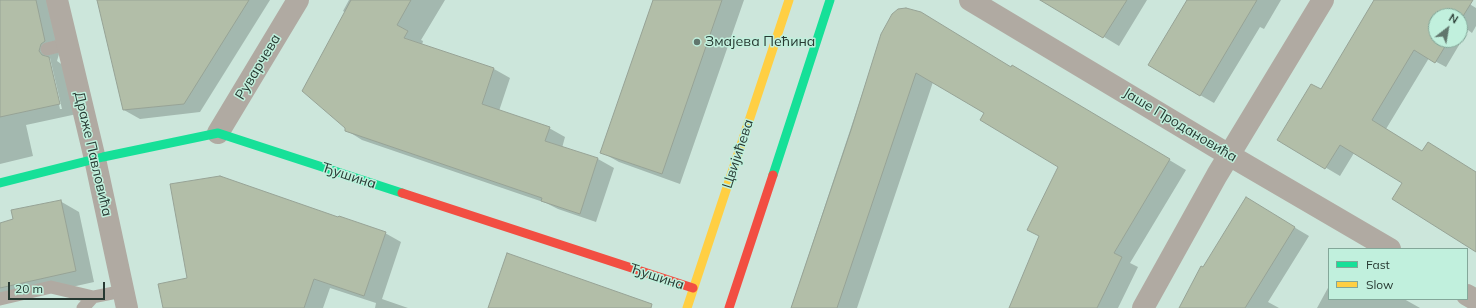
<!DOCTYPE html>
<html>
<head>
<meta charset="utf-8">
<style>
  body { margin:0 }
  #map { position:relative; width:1476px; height:308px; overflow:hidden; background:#cce6db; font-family:Mulish,sans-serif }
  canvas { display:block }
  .legend { position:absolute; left:1328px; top:248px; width:140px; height:52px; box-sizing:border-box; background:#c1f0dd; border:1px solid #83a799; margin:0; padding:5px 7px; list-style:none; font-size:12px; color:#273932 }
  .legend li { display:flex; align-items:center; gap:8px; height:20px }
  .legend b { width:20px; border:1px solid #83a799 }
  .north { position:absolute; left:1428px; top:8px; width:40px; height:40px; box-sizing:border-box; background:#c1f0dd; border:1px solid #83a799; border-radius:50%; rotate:31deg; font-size:11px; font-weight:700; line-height:16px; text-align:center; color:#273932 }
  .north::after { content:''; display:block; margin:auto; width:14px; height:18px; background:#61766d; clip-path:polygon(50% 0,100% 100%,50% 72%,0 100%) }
  .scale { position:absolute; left:8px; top:282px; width:97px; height:18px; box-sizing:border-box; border:2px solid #273932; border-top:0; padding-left:5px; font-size:12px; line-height:14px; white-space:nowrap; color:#273932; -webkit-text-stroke:3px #c1f0dd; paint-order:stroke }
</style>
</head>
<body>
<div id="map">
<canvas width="1476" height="308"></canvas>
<ul class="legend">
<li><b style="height:5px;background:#16e098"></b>Fast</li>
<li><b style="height:5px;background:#ffcf43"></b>Slow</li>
</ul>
<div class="north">N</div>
<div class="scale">20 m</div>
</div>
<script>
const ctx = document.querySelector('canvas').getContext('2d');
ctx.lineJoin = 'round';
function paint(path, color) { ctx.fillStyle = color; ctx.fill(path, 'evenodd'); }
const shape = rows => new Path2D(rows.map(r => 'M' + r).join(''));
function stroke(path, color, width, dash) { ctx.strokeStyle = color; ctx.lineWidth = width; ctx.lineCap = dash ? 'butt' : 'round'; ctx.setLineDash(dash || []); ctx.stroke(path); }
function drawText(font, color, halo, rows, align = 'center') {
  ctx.font = font + ' Mulish,sans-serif'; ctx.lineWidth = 3; ctx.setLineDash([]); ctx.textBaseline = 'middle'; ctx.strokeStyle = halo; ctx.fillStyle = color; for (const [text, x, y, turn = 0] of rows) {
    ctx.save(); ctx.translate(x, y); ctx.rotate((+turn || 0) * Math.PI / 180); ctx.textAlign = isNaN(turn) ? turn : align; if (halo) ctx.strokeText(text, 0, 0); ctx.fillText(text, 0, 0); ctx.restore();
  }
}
paint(shape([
  [0,0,51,0,59,54,57,61,67,68,77,114,26,125,33,156,0,164],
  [48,58,50,58,62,109,60,109],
  [98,0,270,0,200,112,140,119,124,110],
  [349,0,445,0,421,40,423,41,422,45,494,69,510,78,499,111,549,128,565,137,562,148,598,159,614,168,596,222,558,209,546,203,362,140,346,130,346,13,343,11],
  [653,0,744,0,680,184,619,162,601,152],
  [1043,0,1147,0,1119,46],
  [1188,0,1281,0,1264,29,1260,27,1214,103,1200,95],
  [1375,0,1463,0,1476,8,1476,26,1472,33,1468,30,1446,67,1429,58,1386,129,1423,152,1476,173,1476,250,1404,183,1354,153,1340,176,1279,140,1321,90],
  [1436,16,1460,16,1460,40,1436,40],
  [882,34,1012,68,1029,76,1186,170,1130,263,1138,267,1118,308,1010,308,1040,236,1060,167,985,113,933,82,857,308,791,308],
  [60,201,79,212,94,282,0,303,0,224,15,220],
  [1260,207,1309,236,1268,302,1279,308,1181,308],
  [339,218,385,233,401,242,382,299,408,308,375,308,376,303,330,288,323,308,164,308,188,279],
  [1329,286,1329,299,1404,299,1420,308,1317,308]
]), '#0003');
const building = shape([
  [0,0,36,0,45,41,41,44,39,51,42,55,49,57,60,104,0,117,0,0],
  [97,0,249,0,184,104,123,110,97,0],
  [351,0,411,0,397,25,408,31,404,38,494,68,482,104,550,127,545,141,598,158,580,214,541,201,542,198,345,131,345,128,302,91,351,0],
  [653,0,722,0,662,174,600,153,653,0],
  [1040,0,1127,0,1103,38,1040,0],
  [1187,0,1257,0,1200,96,1148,65,1187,0],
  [1374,0,1473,0,1460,21,1460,16,1436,16,1436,40,1449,40,1435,63,1414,50,1372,120,1422,151,1428,142,1476,172,1476,252,1392,199,1402,183,1340,145,1325,169,1277,140,1311,84,1321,89,1374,0],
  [906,8,921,12,1011,67,1012,65,1170,159,1114,253,1122,257,1097,308,1009,308,1039,236,1027,230,1058,167,980,120,984,113,916,73,837,308,791,308,851,130,881,34,892,14,898,9,906,8],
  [220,176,338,217,339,216,386,232,364,296,314,279,304,308,163,308,158,284,187,278,170,184,220,176],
  [1246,197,1295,227,1245,308,1179,308,1201,266,1203,267,1246,197],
  [61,200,76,271,0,288,0,223,13,219,11,210,61,200],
  [507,253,652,304,651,308,488,308,507,253]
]);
paint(building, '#b2bea8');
stroke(building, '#97a396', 1);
stroke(shape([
  [47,49,67,44],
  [0,299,51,287,93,297,123,291],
  [83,308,93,297]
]), '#b0aaa2', 13);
stroke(shape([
  [57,0,95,159,127,308],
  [970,0,1229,155,1390,249],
  [218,133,298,0],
  [1467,295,1476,300],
  [1143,308,1217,175,1323,0]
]), '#b0aaa2', 22);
stroke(shape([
  [773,175,830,0],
  [0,183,103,157,218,133,402,193]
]), '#16e098', 9);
stroke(shape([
  [687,308,789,0]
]), '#ffcf43', 9);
stroke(shape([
  [402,193,693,288],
  [729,308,773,175]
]), '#f24e42', 9);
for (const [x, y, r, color] of [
  [697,42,4,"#61766d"]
]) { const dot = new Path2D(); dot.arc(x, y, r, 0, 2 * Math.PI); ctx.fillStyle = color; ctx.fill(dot); stroke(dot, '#c1f0dd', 1.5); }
drawText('14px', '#273932', '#c1f0dd', [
  ["Змајева Пећина",705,42]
], 'left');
drawText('14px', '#273932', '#c1f0dd', [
  ["Руварчева",258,67,-59],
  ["Јаше Продановића",1180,125,31],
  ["Драже Павловића",93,154,77],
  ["Цвијићева",738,154,-72],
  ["Ђушина",349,176,18],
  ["Ђушина",657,277,18]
]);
</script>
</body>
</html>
